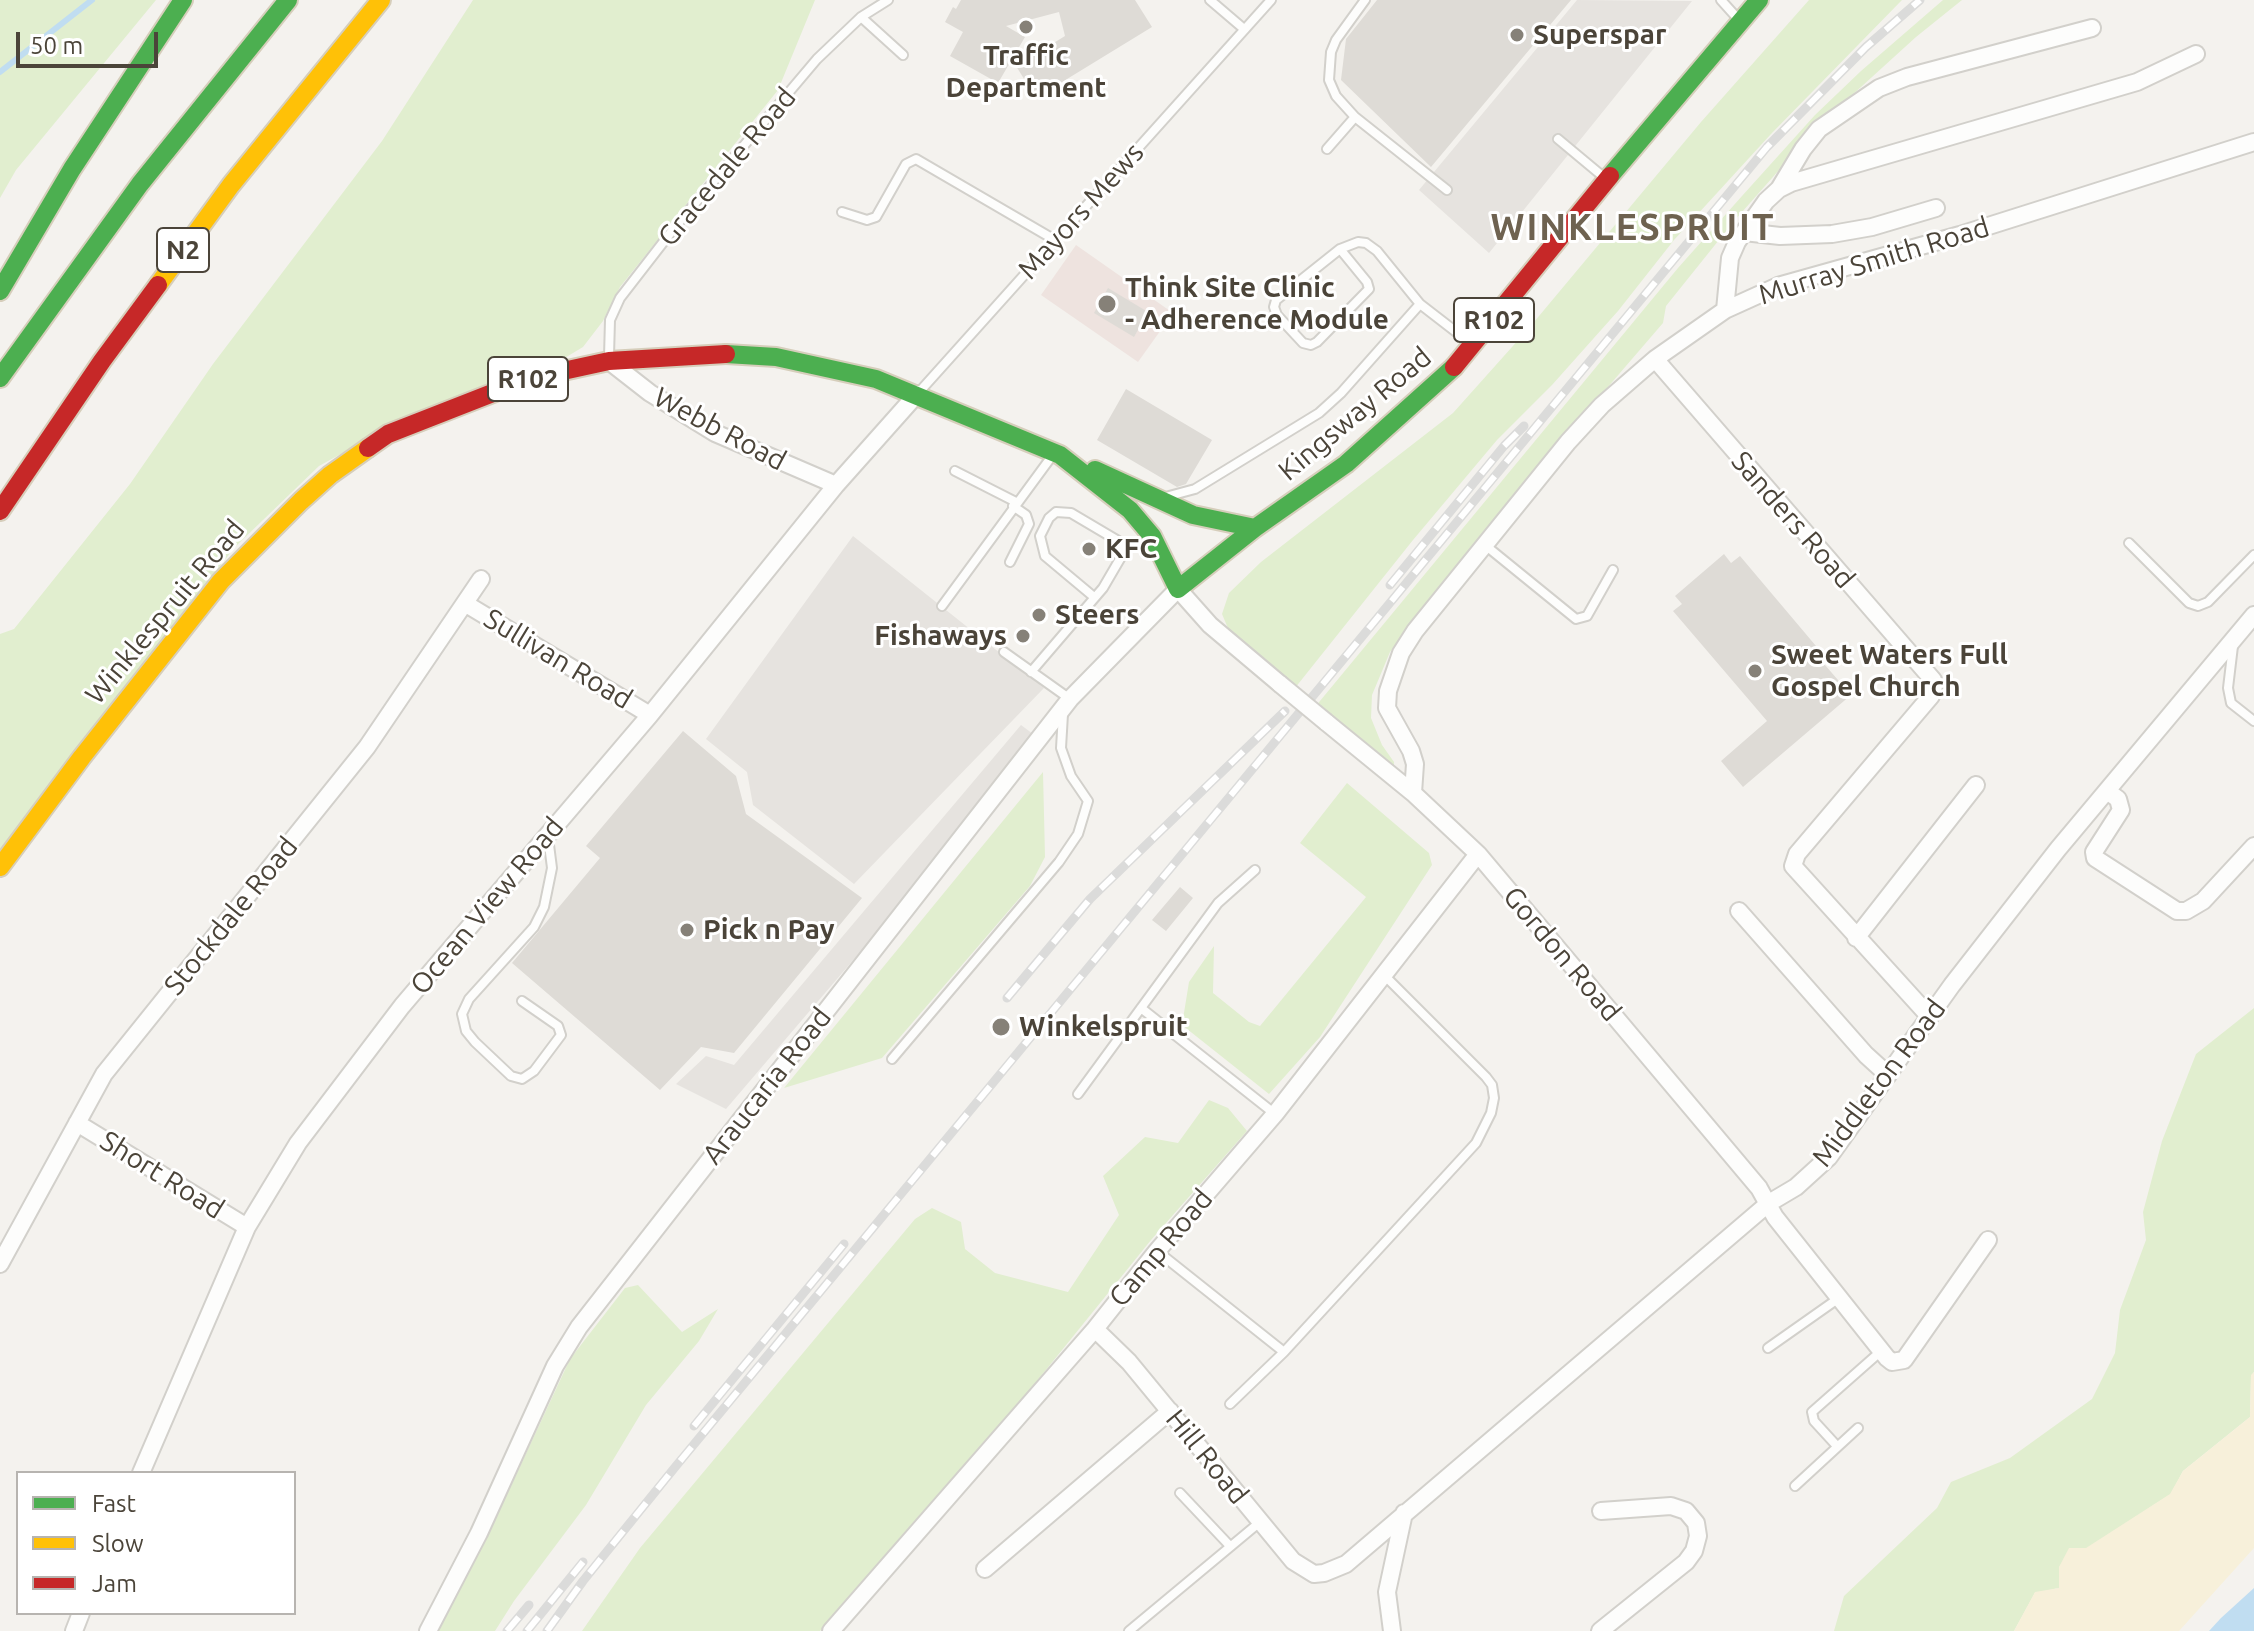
<!DOCTYPE html>
<html>
<head>
<meta charset="utf-8">
<style>
  body { margin:0 }
  #map { position:relative; width:2254px; height:1631px; overflow:hidden; background:#f4f2ee; font-family:Ubuntu,sans-serif }
  canvas { display:block }
  .legend { position:absolute; left:16px; top:1471px; width:280px; height:144px; box-sizing:border-box; background:#fff; border:2px solid #b7b4b0; margin:0; padding:10px 14px; list-style:none; font-size:24px; color:#4b4439 }
  .legend li { display:flex; align-items:center; gap:16px; height:40px }
  .legend b { width:40px; border:2px solid #b7b4b0 }
  .scale { position:absolute; left:16px; top:32px; width:142px; height:36px; box-sizing:border-box; border:4px solid #4b4439; border-top:0; padding-left:10px; font-size:24px; line-height:28px; white-space:nowrap; color:#4b4439; -webkit-text-stroke:6px #fff; paint-order:stroke }
</style>
</head>
<body>
<div id="map">
<canvas width="2254" height="1631"></canvas>
<ul class="legend">
<li><b style="height:10px;background:#4caf50"></b>Fast</li>
<li><b style="height:10px;background:#ffc107"></b>Slow</li>
<li><b style="height:10px;background:#c62828"></b>Jam</li>
</ul>
<div class="scale">50 m</div>
</div>
<script>
const ctx = document.querySelector('canvas').getContext('2d');
ctx.lineJoin = 'round';
function paint(path, color) { ctx.fillStyle = color; ctx.fill(path, 'evenodd'); }
const shape = rows => new Path2D(rows.map(r => 'M' + r).join(''));
function stroke(path, color, width, dash) { ctx.strokeStyle = color; ctx.lineWidth = width; ctx.lineCap = dash ? 'butt' : 'round'; ctx.setLineDash(dash || []); ctx.stroke(path); }
function drawText(font, color, halo, rows, align = 'center') {
  ctx.font = font + ' Ubuntu,sans-serif'; ctx.lineWidth = 6; ctx.setLineDash([]); ctx.textBaseline = 'middle'; ctx.strokeStyle = halo; ctx.fillStyle = color; for (const [text, x, y, turn = 0] of rows) {
    ctx.save(); ctx.translate(x, y); ctx.rotate((+turn || 0) * Math.PI / 180); ctx.textAlign = isNaN(turn) ? turn : align; if (halo) ctx.strokeText(text, 0, 0); ctx.fillText(text, 0, 0); ctx.restore();
  }
}
paint(shape([
  [1076,245,1173,313,1138,362,1041,295]
]), '#eee3df');
paint(shape([
  [0,0,156,0,16,170,0,198],
  [473,0,815,0,778,90,620,287,603,321,583,347,558,362,408,417,319,466,234,548,0,853,0,634,14,629,130,484,213,364,382,141],
  [1809,0,1902,0,1771,134,1674,240,1618,311,1552,385,1497,440,1413,540,1295,688,1230,633,1222,614,1229,593,1261,562,1453,413,1529,328,1701,122],
  [1943,0,1962,0,1916,37,1817,127,1735,220,1666,306,1663,323,1533,474,1390,652,1372,695,1371,718,1382,745,1394,762,1394,770,1315,707,1678,268,1742,196,1815,115,1861,71],
  [1043,772,1045,857,1030,886,882,1058,784,1088],
  [1347,783,1429,853,1432,865,1320,1037,1269,1094,1182,1025,1189,982,1214,946,1213,993,1249,1022,1260,1026,1366,897,1300,843],
  [2254,1008,2254,1372,2251,1376,2250,1417,2183,1471,2171,1494,2059,1567,2059,1588,2035,1593,2014,1631,1834,1631,1844,1596,1937,1508,1951,1482,2010,1458,2092,1399,2115,1353,2120,1310,2146,1240,2143,1212,2162,1141,2196,1054],
  [1209,1100,1228,1108,1247,1131,1151,1240,1003,1423,820,1631,582,1631,640,1548,915,1219,932,1208,961,1222,965,1249,995,1273,1068,1292,1119,1215,1103,1176,1145,1137,1178,1143],
  [638,1285,682,1332,718,1309,699,1341,646,1405,586,1505,514,1601,495,1631,437,1631,508,1492,570,1359,625,1288]
]), '#e1eecf');
paint(shape([
  [2254,1372,2254,1548,2179,1631,2014,1631,2035,1592,2059,1588,2059,1567,2069,1548,2086,1548,2170,1494,2183,1471,2250,1417,2251,1375]
]), '#f7f0da');
paint(shape([
  [1577,0,1692,1,1489,253,1419,190],
  [853,536,1044,688,854,884,753,805,747,772,706,739],
  [1021,725,1041,740,726,1109,676,1084,706,1056,734,1065]
]), '#e6e3df');
paint(shape([
  [2254,1588,2254,1631,2209,1631,2221,1618]
]), '#c0ddf1');
stroke(shape([
  [0,72,92,0]
]), '#c0ddf1', 6);
paint(shape([
  [961,0,1135,0,1152,27,1036,98,1016,66,1065,36,1059,12,1006,26,1025,37,998,83,950,56,963,32,945,22,953,7,956,9],
  [1377,0,1571,0,1431,167,1341,80,1346,39],
  [1108,288,1148,312,1134,337,1094,313],
  [1126,389,1212,440,1186,484,1177,487,1097,440],
  [1724,554,1731,563,1740,556,1816,646,1812,650,1851,695,1743,787,1721,761,1767,721,1673,611,1682,604,1675,596],
  [683,731,736,776,746,814,862,898,734,1053,701,1047,660,1090,512,963,600,858,586,846],
  [1180,887,1193,898,1166,931,1152,920]
]), '#dedbd6');
const lane = shape([
  [1210,0,1244,29],
  [1365,0,1336,40,1331,52,1329,80,1336,96,1355,117,1447,190],
  [1721,0,1739,20],
  [861,17,903,55],
  [1558,139,1606,179],
  [1327,149,1355,117],
  [842,212,867,220,876,217,906,164,916,159,1055,240],
  [1340,249,1367,282,1369,289,1317,342,1311,345,1303,343,1277,315,1274,307,1276,300,1340,249,1358,242,1366,243,1377,251,1420,304,1473,345],
  [609,356,610,320,620,298,675,227,817,59,861,17,888,0],
  [921,390,1271,0],
  [955,471,1016,502],
  [1169,496,1195,489,1319,413,1341,393,1420,304],
  [2129,543,2189,603,2198,606,2208,602,2254,555],
  [1485,545,1576,619,1587,616,1613,570],
  [1010,562,1029,524,1026,515,1013,506],
  [942,606,1052,456],
  [2233,646,2228,688,2231,703,2254,721],
  [1004,652,1070,699,1069,701],
  [1031,672,1103,588,1124,552,1120,542,1071,513,1056,512,1049,518,1040,536,1045,556,1094,597],
  [522,1001,558,1026,561,1035,534,1071,522,1079,511,1076,475,1042,466,1031,462,1014,469,999,534,927,544,907,552,868,548,837],
  [1141,1008,1275,1114],
  [892,1059,1059,862,1078,834,1088,801,1071,776,1061,748,1063,714],
  [1078,1094,1218,903,1255,870],
  [1157,1251,1284,1352],
  [1768,1348,1839,1298],
  [1230,1404,1284,1352,1476,1143,1491,1113,1494,1098,1492,1085,1486,1077,1384,975],
  [1836,1445,1814,1421,1812,1412,1880,1352],
  [1795,1486,1858,1428],
  [1180,1493,1230,1546],
  [1129,1631,1260,1522]
]);
const street = shape([
  [1779,189,1803,149,1819,129,1879,88,1907,77,2092,28],
  [1744,232,1780,236,1832,234,1872,227,1936,208],
  [1725,310,1730,258,1737,242,1766,201,1779,189,1791,183,2137,82,2196,54],
  [1655,359,1933,680,1934,686,1931,696,1797,854,1793,866,1930,1017],
  [609,361,650,393,715,433,836,485],
  [466,604,650,715],
  [1326,722,1413,793,1478,854,1759,1188,1775,1217,1887,1358,1892,1362,1904,1360,1988,1240],
  [2107,791,2118,799,2121,810,2094,852,2095,858,2177,911,2186,911,2203,901,2254,846],
  [1413,793,1415,764,1411,751,1387,708,1388,691,1401,653,1415,631,1568,442,1602,405,1655,359,1725,310,1778,286,1960,235,2254,142],
  [1739,911,1866,1055,1888,1075],
  [1856,938,1976,785],
  [77,1123,247,1227],
  [0,1264,104,1074,367,747,481,579],
  [1095,1329,1129,1362,1293,1561,1314,1574,1324,1573,1346,1564,1769,1203,1796,1187,1829,1157,1952,985,2058,849,2254,615],
  [141,1473,247,1227,298,1143,402,1006,650,715,836,485,917,394],
  [985,1569,1170,1411],
  [74,1631,81,1613],
  [428,1631,479,1533,555,1366,579,1327,1070,699,1178,589,1210,625,1280,684],
  [831,1631,1095,1329,1157,1251,1275,1114,1478,854],
  [1392,1631,1387,1592,1404,1513],
  [1600,1631,1686,1562,1694,1551,1698,1536,1696,1523,1686,1511,1671,1506,1601,1511]
]);
const fast = shape([
  [1610,176,1759,0],
  [0,291,72,169,183,0],
  [726,354,776,357,876,379,1060,455,1130,510,1152,536,1178,589,1255,528,1346,464,1454,367],
  [0,378,140,184,288,0],
  [1095,470,1193,515,1255,528]
]);
const slow = shape([
  [158,285,231,185,381,0],
  [0,867,82,757,221,581,301,501,330,475,368,448]
]);
const jam = shape([
  [1454,367,1610,176],
  [368,448,388,434,531,378,609,361,726,354],
  [0,511,102,361,158,285]
]);
stroke(lane, '#d2d0cb', 12);
stroke(street, '#d2d0cb', 20);
stroke(fast, '#d6cebb', 22);
stroke(slow, '#d6cebb', 22);
stroke(jam, '#d6cebb', 22);
stroke(lane, '#fdfdfc', 8);
stroke(street, '#fdfdfc', 16);
stroke(fast, '#4caf50', 18);
stroke(slow, '#ffc107', 18);
stroke(jam, '#c62828', 18);
const rail = shape([
  [1390,585,1504,446,1524,426],
  [1007,998,1090,899,1285,711],
  [694,1426,844,1244],
  [507,1631,529,1605],
  [527,1631,583,1562],
  [547,1631,583,1581,676,1466,1767,147,1866,47,1920,0]
]);
stroke(rail, '#dbdbda', 9);
stroke(rail, '#fff', 6, [18]);
const streetBridge = shape([
  [1280,684,1326,722]
]);
stroke(streetBridge, '#d2d0cb', 20, []);
stroke(streetBridge, '#fdfdfc', 16);
for (const [x, y, r, color] of [
  [1026,27,8,"#868178"],
  [1517,35,8,"#868178"],
  [1107,304,10,"#868178"],
  [1089,549,8,"#868178"],
  [1039,615,8,"#868178"],
  [1023,636,8,"#868178"],
  [1755,671,8,"#868178"],
  [687,930,8,"#868178"],
  [1001,1027,10,"#868178"]
]) { const dot = new Path2D(); dot.arc(x, y, r, 0, 2 * Math.PI); ctx.fillStyle = color; ctx.fill(dot); stroke(dot, '#fff', 3); }
for (const [x, y, w] of [
  [183,250,52],
  [1494,320,80],
  [528,379,80]
]) { const box = new Path2D(); box.roundRect(x - w / 2, y - 22, w, 44, 6); ctx.fillStyle = '#fff'; ctx.fill(box); stroke(box, '#4b4439', 2); }
drawText('bold 26px', '#4b4439', null, [
  ["N2",183,250],
  ["R102",1494,320],
  ["R102",528,379]
]);
drawText('bold 28px', '#4b4439', '#fff', [
  ["Superspar",1533,35],
  ["Traffic",1026,56,"center"],
  ["Department",1026,88,"center"],
  ["Think Site Clinic",1125,288],
  ["- Adherence Module",1125,320],
  ["KFC",1105,549],
  ["Steers",1055,615],
  ["Fishaways",1007,636,"right"],
  ["Sweet Waters Full",1771,655],
  ["Gospel Church",1771,687],
  ["Pick n Pay",703,930],
  ["Winkelspruit",1019,1027]
], 'left');
drawText('28px', '#4b4439', '#fff', [
  ["Gracedale Road",727,167,-50],
  ["Mayors Mews",1081,211,-48],
  ["Murray Smith Road",1874,261,-17],
  ["Kingsway Road",1355,414,-40],
  ["Webb Road",720,429,28],
  ["Sanders Road",1793,520,49],
  ["Winklespruit Road",165,612,-50],
  ["Sullivan Road",558,659,31],
  ["Ocean View Road",487,906,-50],
  ["Stockdale Road",231,916,-51],
  ["Gordon Road",1562,954,50],
  ["Middleton Road",1879,1083,-53],
  ["Araucaria Road",767,1086,-52],
  ["Short Road",162,1175,32],
  ["Camp Road",1161,1248,-50],
  ["Hill Road",1207,1457,51]
]);
ctx.letterSpacing = '2px';
drawText('bold 36px', '#6e6250', '#fff', [
  ["WINKLESPRUIT",1633,228]
]);
ctx.letterSpacing = '0px';
</script>
</body>
</html>
